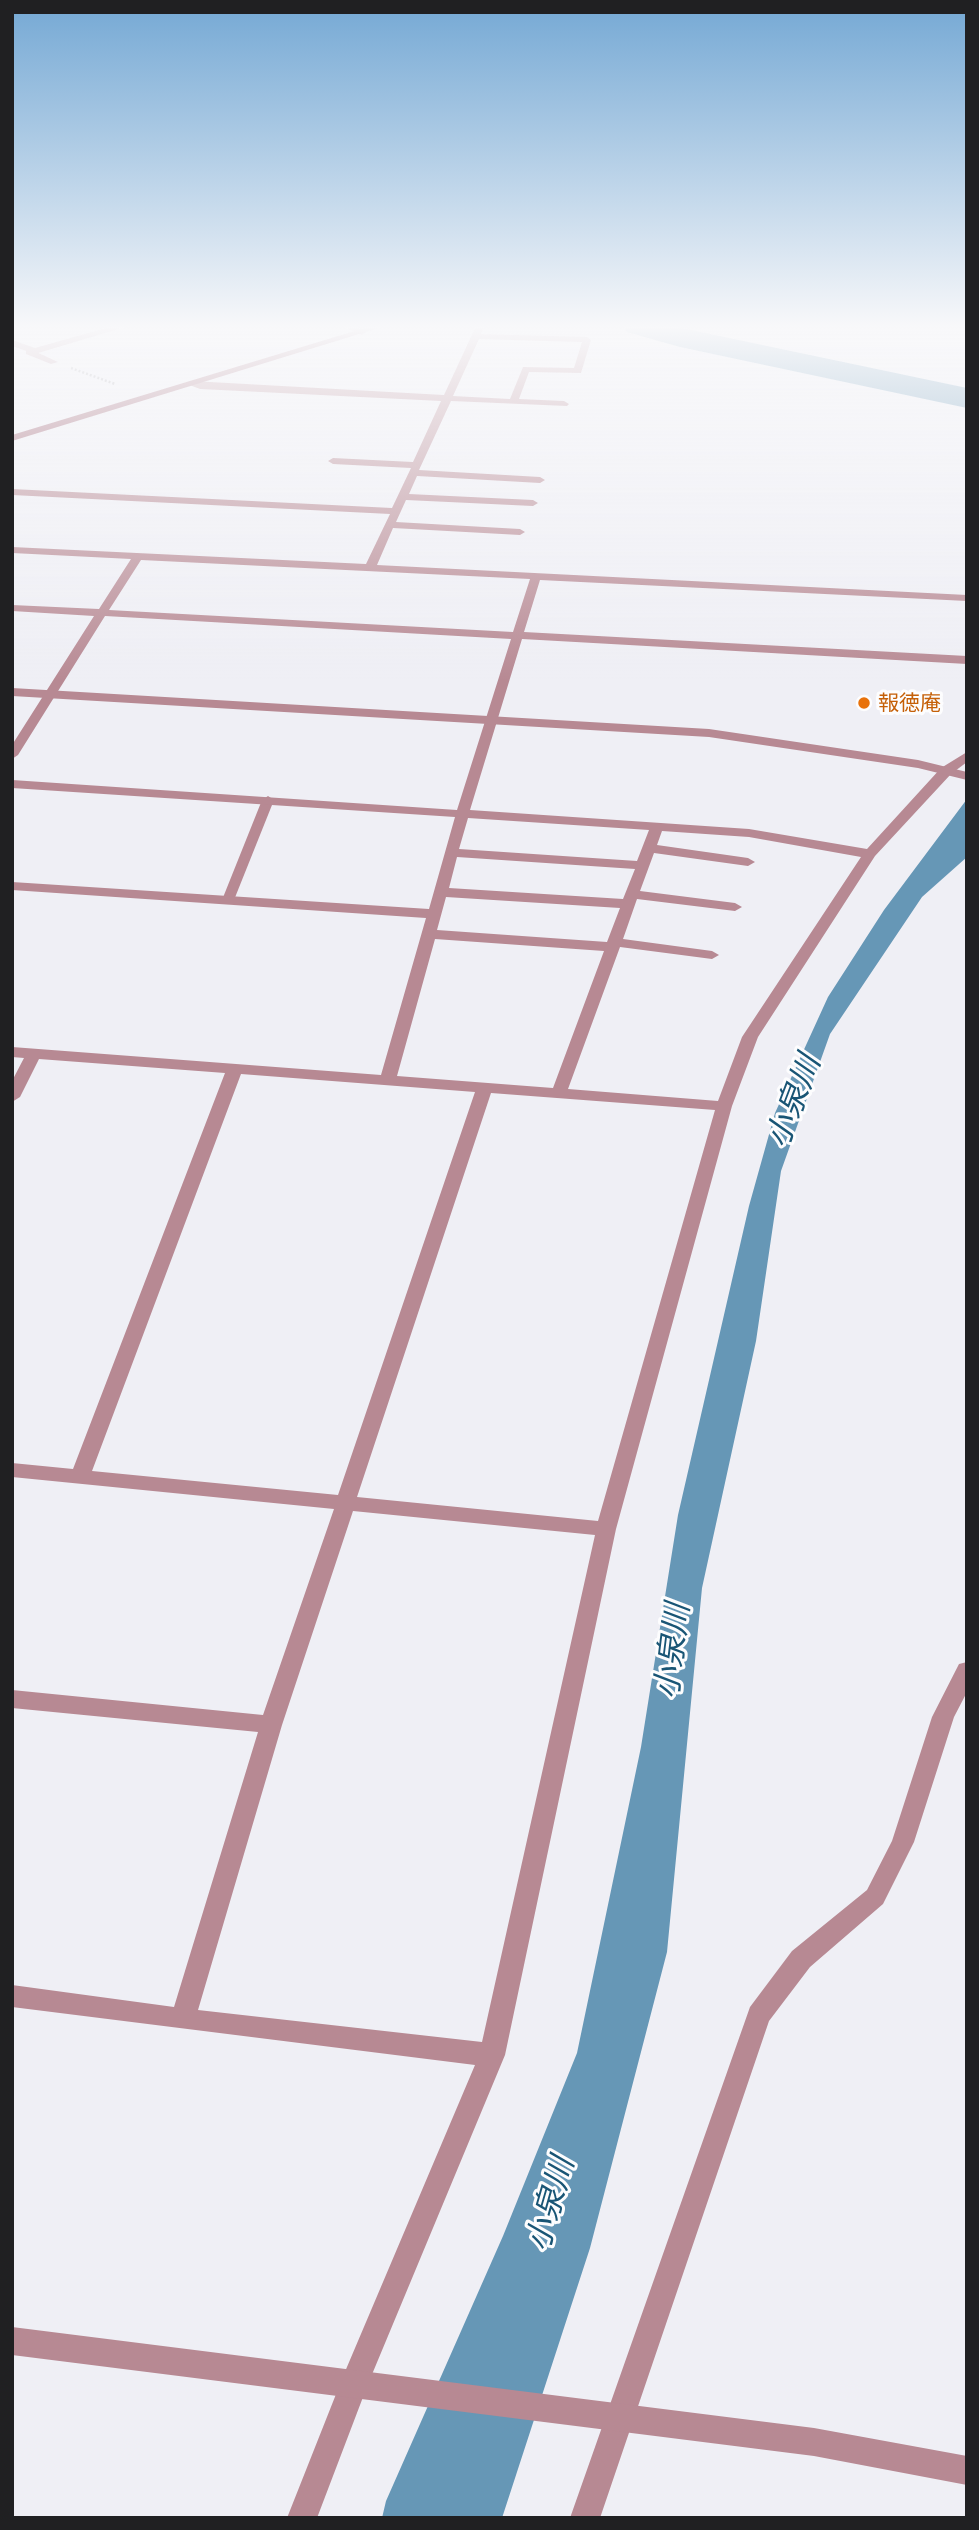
<!DOCTYPE html>
<html>
<head>
<meta charset="utf-8">
<style>
  body { margin:0 }
  #map { position:relative; width:979px; height:2530px; overflow:hidden; background:#efeff5; font-family:"Exo 2",sans-serif }
  canvas { display:block }
  .frame { position:absolute; inset:0; border:14px solid #202022; pointer-events:none }
</style>
</head>
<body>
<div id="map">
<canvas width="979" height="2530"></canvas>
<div class="frame"></div>
</div>
<script>
const ctx = document.querySelector('canvas').getContext('2d');
ctx.lineJoin = 'round';
function paint(path, color) { ctx.fillStyle = color; ctx.fill(path, 'evenodd'); }
const shape = rows => new Path2D(rows.map(r => 'M' + r).join(''));
function stroke(path, color, width, dash) { ctx.strokeStyle = color; ctx.lineWidth = width; ctx.lineCap = dash ? 'butt' : 'round'; ctx.setLineDash(dash || []); ctx.stroke(path); }
function drawText(font, color, halo, rows, align = 'center') {
  ctx.font = font + ' "Exo 2","Noto Sans JP",sans-serif'; ctx.lineWidth = 6; ctx.setLineDash([]); ctx.textBaseline = 'middle'; ctx.strokeStyle = halo; ctx.fillStyle = color; for (const [text, x, y, turn = 0] of rows) {
    ctx.save(); ctx.translate(x, y); ctx.rotate((+turn || 0) * Math.PI / 180); ctx.textAlign = isNaN(turn) ? turn : align; if (halo) ctx.strokeText(text, 0, 0); ctx.fillText(text, 0, 0); ctx.restore();
  }
}
paint(shape([
  [967,799,967,857,922,897,830,1034,781,1171,756,1341,702,1588,667,1952,590,2248,502,2518,382,2518,386,2501,503,2236,577,2053,641,1747,678,1515,749,1206,775,1113,828,997,884,910]
]), '#6697b6');
paint(shape([
  [623,326,672,326,967,388,967,408,680,347,627,332,623,326]
]), '#6697b6');
stroke(shape([
  [71,368,115,384]
]), '#9e9ea3', 2.5, [2, 2]);
paint(shape([
  [26,350,32,350,58,362,51,364,26,354,26,350],
  [268,796,274,800,234,900,228,904,224,903,222,900,262,800,268,796]
]), '#b78993');
paint(shape([
  [113,326,128,326,35,354,12,346,12,340,35,348,113,326],
  [342,326,355,326,366,332,362,335,342,326],
  [476,326,484,326,481,334,587,337,591,340,581,373,529,372,519,399,564,401,569,404,567,406,451,401,419,470,540,477,545,480,540,483,417,476,409,494,533,500,538,503,533,506,406,500,396,522,520,529,525,532,520,535,393,528,377,565,967,595,967,601,540,580,524,632,967,656,967,664,522,639,470,810,749,829,867,849,941,768,967,752,967,762,951,774,875,856,758,1037,732,1106,616,1529,505,2055,368,2384,317,2518,287,2518,344,2374,475,2065,12,2007,12,1985,174,2007,258,1732,12,1708,12,1690,263,1715,334,1509,12,1477,12,1463,73,1469,225,1073,39,1059,20,1097,12,1102,12,1081,24,1058,12,1057,12,1047,381,1075,426,918,12,890,12,882,429,909,455,817,12,788,12,780,457,810,511,639,105,616,18,755,12,759,12,745,94,616,12,611,12,605,99,609,131,559,12,553,12,547,366,564,390,514,12,495,12,489,392,508,411,468,333,464,328,461,333,458,413,462,441,401,200,389,187,384,192,381,444,395,476,326],
  [479,339,582,342,574,368,523,367,510,399,453,396,479,339],
  [141,560,530,579,513,632,109,610,141,560],
  [468,818,649,830,637,861,459,849,468,818],
  [662,831,749,837,861,857,742,1037,718,1101,568,1089,620,947,712,959,719,955,712,951,623,939,637,899,735,911,742,907,735,903,640,891,654,853,748,866,755,862,748,858,657,845,662,831],
  [457,857,635,869,623,899,449,888,457,857],
  [446,897,620,908,607,942,437,930,446,897],
  [435,939,604,951,553,1088,397,1076,435,939],
  [241,1074,475,1092,338,1495,92,1471,241,1074],
  [491,1093,715,1110,598,1521,357,1497,491,1093],
  [353,1511,595,1535,482,2042,198,2010,282,1725,353,1511],
  [967,1662,967,1692,954,1717,914,1842,883,1904,810,1967,769,2021,600,2518,570,2518,750,2007,792,1951,867,1890,892,1841,932,1717,959,1664,967,1662]
]), '#b78993');
paint(shape([
  [12,688,709,729,918,760,967,772,967,780,918,768,709,737,12,696,12,688],
  [12,2327,814,2428,967,2456,967,2485,814,2456,12,2355,12,2327]
]), '#b78993');
paint(shape([
  [371,326,385,326,12,441,12,435,371,326]
]), '#985768');
const sky = ctx.createLinearGradient(0, 0, 0, 681);
sky.addColorStop(0, '#74a8d4');
sky.addColorStop(0.48, '#f8f8fa');
sky.addColorStop(1, '#f8f8fa00');
ctx.fillStyle = sky;
ctx.fillRect(0, 0, 979, 681);
for (const [x, y, r, color] of [
  [864,703,7,"#e8710a"]
]) { const dot = new Path2D(); dot.arc(x, y, r, 0, 2 * Math.PI); ctx.fillStyle = color; ctx.fill(dot); stroke(dot, '#fdfdfe', 2.5); }
drawText('21px', '#c56008', '#fdfdfe', [
  ["報徳庵",878,703]
], 'left');
drawText('italic 32px', '#195575', '#fdfdfe', [
  ["小泉川",793,1101,-69],
  ["小泉川",672,1651,-83],
  ["小泉川",550,2204,-74]
]);
</script>
</body>
</html>
